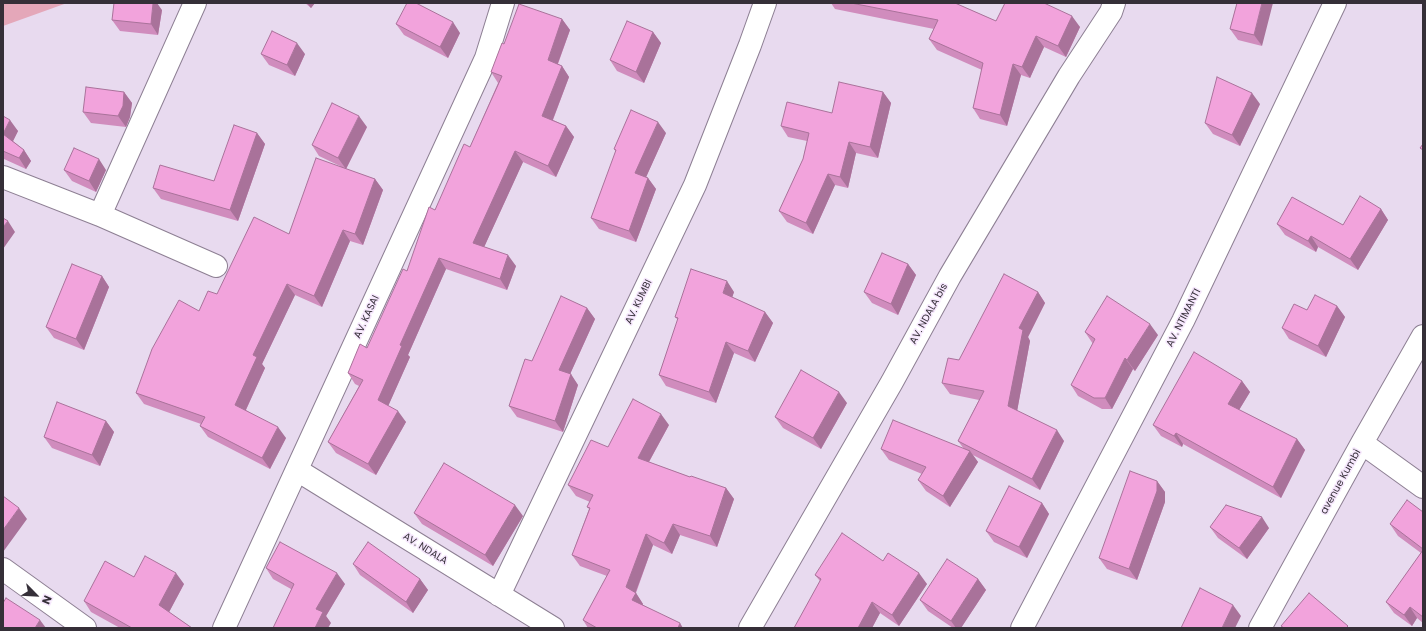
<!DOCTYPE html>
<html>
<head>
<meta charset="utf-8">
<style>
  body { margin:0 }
  #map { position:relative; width:1426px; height:631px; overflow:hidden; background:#e8daef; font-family:Poppins,sans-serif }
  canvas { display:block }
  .frame { position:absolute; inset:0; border:4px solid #352f38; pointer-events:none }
  .north { position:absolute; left:16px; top:575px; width:40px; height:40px; -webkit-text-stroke:3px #f6e7fd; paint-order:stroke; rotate:114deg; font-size:11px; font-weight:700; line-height:16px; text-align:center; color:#352f38 }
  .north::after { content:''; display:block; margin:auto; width:14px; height:18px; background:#352f38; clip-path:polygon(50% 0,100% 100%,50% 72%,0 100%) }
</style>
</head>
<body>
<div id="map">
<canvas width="1426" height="631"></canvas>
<div class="frame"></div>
<div class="north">N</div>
</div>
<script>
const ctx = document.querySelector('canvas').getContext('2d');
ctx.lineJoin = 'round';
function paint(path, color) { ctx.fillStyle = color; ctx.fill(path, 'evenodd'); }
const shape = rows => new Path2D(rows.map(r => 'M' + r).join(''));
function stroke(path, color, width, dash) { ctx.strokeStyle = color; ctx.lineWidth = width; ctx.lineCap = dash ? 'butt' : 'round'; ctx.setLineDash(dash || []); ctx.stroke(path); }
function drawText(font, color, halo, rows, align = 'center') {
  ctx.font = font + ' Poppins,sans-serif'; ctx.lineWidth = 3; ctx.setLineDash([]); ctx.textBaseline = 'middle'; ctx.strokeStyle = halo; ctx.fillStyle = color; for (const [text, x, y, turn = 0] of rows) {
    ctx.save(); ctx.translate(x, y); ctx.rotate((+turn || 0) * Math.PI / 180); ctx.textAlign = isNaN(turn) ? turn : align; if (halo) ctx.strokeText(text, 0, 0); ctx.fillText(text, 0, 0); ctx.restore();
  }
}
paint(shape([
  [3,3,67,3,3,26]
]), '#e4a7b9');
const street = shape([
  [3,177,100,215,216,266],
  [100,215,195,3],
  [1362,443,1423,487],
  [297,470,553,628],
  [3,569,85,628],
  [499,595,695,185,750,45,765,3],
  [224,628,486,58,503,3],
  [750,628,892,382,950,276,1069,76,1111,12,1114,3],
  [1022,628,1183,321,1335,3],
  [1260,628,1362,443,1423,336]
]);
stroke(street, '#8d7f93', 24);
stroke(street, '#fff', 22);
paint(shape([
  [305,3,315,3,311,8],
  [831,3,955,3,996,21,1045,4,1080,27,1066,57,1044,47,1030,78,1021,75,1007,126,980,119,973,108,982,70,937,50,929,39,934,29,835,9],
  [1237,3,1262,46,1238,40,1230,29],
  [162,10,158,35,120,31,112,20],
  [562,19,570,30,558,64,562,66,569,77,553,120,566,126,574,137,556,177,523,162,484,247,516,266,507,290,446,269,408,355,410,357,388,406,406,422,376,475,336,453,328,442,359,386,355,384,348,373,367,348,407,271,435,210,470,147,498,83,491,72,504,44],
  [396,24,460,33,448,58,404,35],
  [653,32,661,43,644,83,617,71,610,60],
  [261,54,305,54,295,76,269,65],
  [124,92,132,103,130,117,126,127,91,123,83,112],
  [883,92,891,103,878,158,856,153,848,188,835,185,813,234,787,222,779,211,803,159,807,141,788,137,781,126,832,113],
  [1260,104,1240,146,1213,134,1205,123],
  [3,116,18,131,13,141,24,150,31,161,26,169,4,159,3,161],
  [367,127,346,169,375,179,383,190,363,245,350,241,322,307,295,295,262,364,265,368,246,410,286,438,270,469,208,437,200,426,201,424,144,404,136,393,199,311,217,294,289,234,340,166,319,156,312,145],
  [257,133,265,144,238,221,161,199,153,188,214,181],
  [666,133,646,177,648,178,656,189,636,242,599,229,591,218,616,152,614,149],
  [64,170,106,170,96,192,72,181],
  [1381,209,1388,220,1358,270,1318,247,1316,252,1285,235,1277,224,1343,225],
  [908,264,916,275,898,315,872,303,864,292],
  [102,276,109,287,84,350,54,338,46,327],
  [734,292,732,297,765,312,773,323,755,362,734,353,716,403,666,386,659,375,678,320,675,317],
  [1038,292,1045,303,1028,337,1030,341,1017,411,1064,441,1040,490,973,455,978,462,950,507,926,491,918,480,922,474,889,460,881,449,964,449,958,441,979,400,950,394,942,383,959,360],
  [1337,306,1345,317,1326,357,1289,339,1282,328,1307,310],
  [587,308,595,319,570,374,578,385,563,432,517,417,509,406,532,361],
  [1085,332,1158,335,1135,371,1133,369,1112,409,1102,409,1078,396,1071,385,1093,344],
  [1242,381,1250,392,1239,410,1297,439,1305,450,1281,498,1183,444,1182,447,1161,436,1153,425],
  [847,403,821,449,783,428,775,417],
  [106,421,114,432,100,466,52,448,44,437],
  [669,425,649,462,690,477,726,488,734,499,717,547,680,535,672,554,653,545,636,593,643,604,643,605,683,628,588,628,583,620,607,576,580,566,572,555,589,509,587,507,590,502,576,496,568,485,608,447],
  [1157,481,1165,492,1165,502,1137,580,1107,569,1099,558],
  [1042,503,1049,514,1027,558,994,542,986,531],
  [1423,512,1423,623,1417,618,1412,626,1394,613,1386,602,1421,553,1398,536,1390,524],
  [414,513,523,516,493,566,422,524],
  [1210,527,1269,528,1247,559,1218,538],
  [883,561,927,584,899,626,880,613,872,628,794,628,820,581,815,575],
  [353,564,420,579,428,590,413,613,360,575],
  [266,568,345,584,326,616,331,623,291,589,273,579],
  [134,577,184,584,169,612,192,628,120,628,91,612,84,601],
  [978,579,986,590,961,628,953,628,928,611,920,600]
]), '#d08cbd');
paint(shape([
  [153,3,157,3,162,10,158,35,151,24],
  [307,3,315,3,311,8],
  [1262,3,1273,3,1262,46,1254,35],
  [1072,16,1080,27,1066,57,1058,46],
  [562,19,570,30,555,71,548,60],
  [453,22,460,33,448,58,440,47],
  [653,32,661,43,644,83,636,72],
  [1036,36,1044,47,1030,78,1022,67],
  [297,43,305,54,295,76,287,65],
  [1013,64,1021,75,1007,126,1000,115],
  [562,66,569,77,550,127,542,116],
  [124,92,132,103,130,117,126,127,118,116],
  [883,92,891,103,878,158,870,147],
  [1252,93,1260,104,1240,146,1232,135],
  [359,116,367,127,346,169,338,158],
  [10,120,18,131,11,145,3,134],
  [658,122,666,133,643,184,635,173],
  [566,126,574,137,556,177,548,166],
  [257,133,265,144,238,221,230,210],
  [849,142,856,153,848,188,840,177],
  [24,150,31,161,26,169,19,158],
  [515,151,523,162,481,254,473,243],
  [99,159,106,170,96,192,89,181],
  [828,174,835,185,813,234,806,223],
  [648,178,656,189,636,242,629,231],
  [375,179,383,190,363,245,355,234],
  [1381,209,1388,220,1358,270,1350,259],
  [8,221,15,232,3,249,3,227],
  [343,230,350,241,322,307,314,296],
  [1311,236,1318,247,1316,252,1308,241],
  [508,255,516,266,507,290,500,279],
  [439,258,446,269,408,355,410,357,386,411,378,400,400,345],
  [908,264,916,275,898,315,891,304],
  [102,276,109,287,84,350,76,339],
  [727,281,734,292,730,304,723,293],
  [287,284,295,295,262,364,265,368,243,416,235,405,253,355],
  [1038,292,1045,303,1028,337,1030,341,1016,417,1008,406,1019,328],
  [1337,306,1345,317,1326,357,1318,346],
  [587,308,595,319,567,381,559,370],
  [765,312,773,323,755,362,748,351],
  [1150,324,1158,335,1135,371,1127,360],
  [726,342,734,353,716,403,709,392],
  [1125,358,1133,369,1112,409,1105,398],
  [571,374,578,385,563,432,555,421],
  [1242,381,1250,392,1236,415,1228,404],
  [839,392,847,403,821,449,813,438],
  [398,411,406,422,376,475,368,464],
  [661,414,669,425,645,469,638,458],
  [106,421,114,432,100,466,92,455],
  [278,427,286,438,270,469,262,458],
  [1057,430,1064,441,1040,490,1032,479],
  [1176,433,1183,444,1182,447,1174,436],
  [1297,439,1305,450,1281,498,1273,487],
  [970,451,978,462,950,507,943,496],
  [1157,481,1165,492,1165,502,1137,580,1129,569],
  [726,488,734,499,717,547,710,536],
  [1042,503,1049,514,1027,558,1019,547],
  [515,505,523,516,493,566,485,555],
  [19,508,27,519,3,552,3,530],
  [1262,517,1269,528,1247,559,1239,548],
  [673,524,680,535,672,554,664,543],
  [646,534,653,545,635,594,636,593,643,604,640,611,632,600,626,587],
  [176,573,184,584,167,616,159,605],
  [337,573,345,584,326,616,331,623,328,628,315,628,316,609],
  [919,573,927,584,899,626,892,615],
  [420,579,428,590,413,613,406,602],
  [978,579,986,590,961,628,956,628,951,621],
  [872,602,880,613,872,628,858,628],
  [1233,605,1241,616,1235,628,1222,628],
  [1410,607,1417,618,1412,626,1404,615],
  [40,620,46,628,35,628],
  [680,623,683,628,678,628]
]), '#a9729a');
const building = shape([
  [114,3,153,3,151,24,112,20,114,3],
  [407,3,416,3,453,22,440,47,396,24,407,3],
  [851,3,955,3,996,21,1005,3,1044,3,1072,16,1058,46,1036,36,1022,67,1013,64,1000,115,973,108,983,63,929,39,938,20,851,3],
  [1237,3,1262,3,1254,35,1230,29,1237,3],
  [519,4,562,19,548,60,562,66,542,116,566,126,548,166,515,151,473,243,508,255,500,279,439,258,400,345,402,346,378,400,398,411,368,464,328,442,363,380,348,373,360,344,367,348,403,269,407,271,429,207,435,210,464,144,470,147,502,76,491,72,502,43,504,44,519,4],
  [627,21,653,32,636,72,610,60,627,21],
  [272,31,297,43,287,65,261,54,272,31],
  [1217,77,1252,93,1232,135,1205,123,1217,77],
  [839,82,883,92,870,147,849,142,840,177,828,174,806,223,779,211,803,159,809,133,781,126,787,102,832,113,839,82],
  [86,87,124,92,123,106,118,116,83,112,86,87],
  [332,103,359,116,338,158,312,145,332,103],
  [631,110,658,122,635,173,648,178,629,231,591,218,616,150,614,149,631,110],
  [3,116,10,120,3,134,24,150,19,158,3,151,3,116],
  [234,125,257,133,230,210,153,188,160,165,214,181,234,125],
  [1423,144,1423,150,1420,148,1423,144],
  [74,148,99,159,89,181,64,170,74,148],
  [316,158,375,179,355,234,343,230,314,296,287,284,253,355,257,357,235,405,278,427,262,458,200,426,205,417,136,393,152,349,179,300,199,311,208,291,217,294,254,217,289,234,316,158],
  [1360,196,1381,209,1350,259,1311,236,1308,241,1277,224,1292,197,1343,225,1360,196],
  [3,218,8,221,3,227,3,218],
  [882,253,908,264,891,304,864,292,882,253],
  [72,264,102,276,76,339,46,327,72,264],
  [691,269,727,281,723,293,765,312,748,351,726,342,709,392,659,375,678,318,675,317,691,269],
  [1004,274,1038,292,1019,328,1023,330,1008,406,1057,430,1032,479,958,441,984,391,942,383,948,358,959,360,1004,274],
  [1315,295,1337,306,1318,346,1282,328,1294,304,1307,310,1315,295],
  [561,296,587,308,559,370,571,374,555,421,509,406,525,359,532,361,561,296],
  [1107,296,1150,324,1127,360,1125,358,1105,398,1094,398,1071,385,1095,339,1085,332,1107,296],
  [1194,352,1242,381,1228,404,1297,439,1273,487,1176,433,1174,436,1153,425,1194,352],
  [801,370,839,392,813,438,775,417,801,370],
  [633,399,661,414,638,458,690,477,691,476,726,488,710,536,673,524,664,543,646,534,626,587,636,593,632,600,680,623,678,628,597,628,583,620,610,570,572,555,590,508,587,507,593,495,568,485,591,440,608,447,633,399],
  [57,402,106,421,92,455,44,437,57,402],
  [893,420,970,451,943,496,918,480,926,467,881,449,893,420],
  [444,463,515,505,485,555,414,513,444,463],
  [1130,471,1157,481,1157,491,1129,569,1099,558,1130,471],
  [1009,486,1042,503,1019,547,986,531,1009,486],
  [3,496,19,508,3,530,3,496],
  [1407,500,1423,512,1423,549,1390,524,1407,500],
  [1226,505,1262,517,1239,548,1210,527,1226,505],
  [842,533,883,561,888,553,919,573,892,615,872,602,858,628,794,628,821,579,815,575,842,533],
  [280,542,337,573,316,609,323,612,315,628,273,628,294,584,266,568,280,542],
  [368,542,420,579,406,602,353,564,368,542],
  [1423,550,1423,617,1410,607,1404,615,1386,602,1423,550],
  [145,556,176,573,159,605,192,628,132,628,84,601,105,561,134,577,145,556],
  [947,559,978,579,951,621,920,600,947,559],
  [1200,588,1233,605,1222,628,1181,628,1200,588],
  [1309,593,1348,626,1346,628,1284,628,1281,626,1309,593],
  [6,598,40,620,35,628,3,628,3,603,6,598]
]);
paint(building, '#f2a3dc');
stroke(building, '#a9729a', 1);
drawText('10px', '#352f38', '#f6e7fd', [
  ["AV. KUMBI",639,302,-64],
  ["AV. NDALA bis",929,314,-61],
  ["AV. KASAI",367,317,-65],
  ["AV. NTIMANTI",1184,318,-63],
  ["avenue Kumbi",1341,482,-61],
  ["AV. NDALA",425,549,32]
]);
</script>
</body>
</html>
